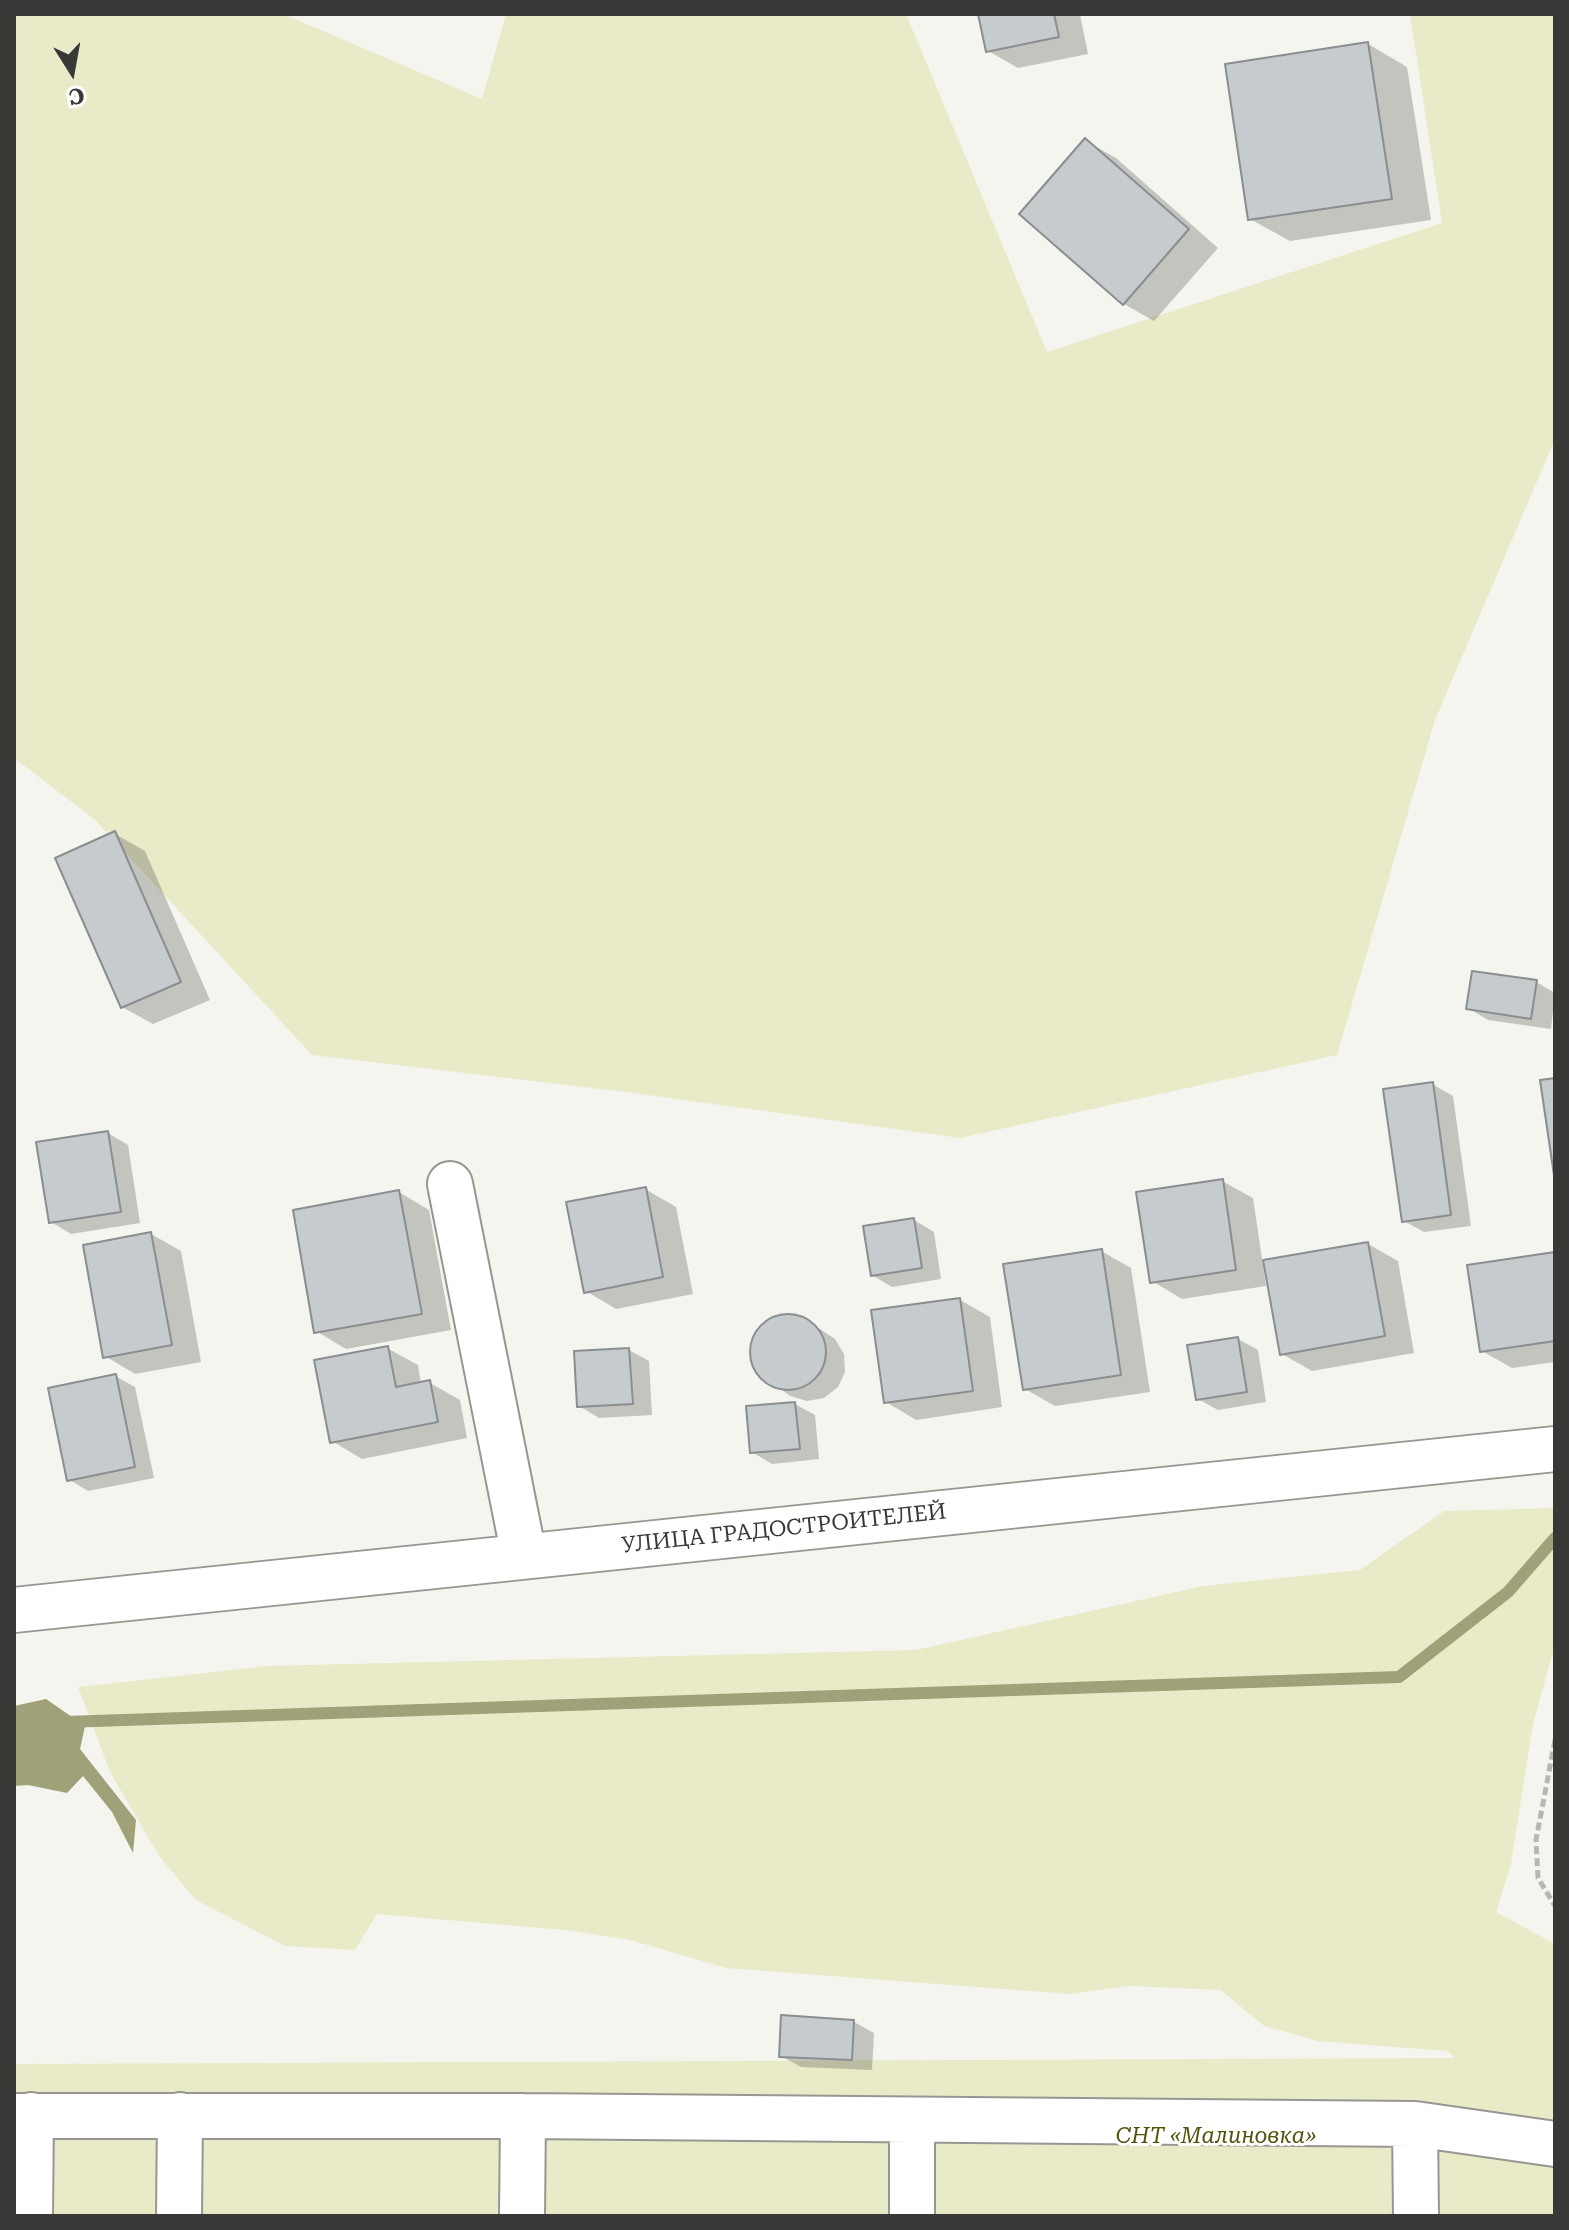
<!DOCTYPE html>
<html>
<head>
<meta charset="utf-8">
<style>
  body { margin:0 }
  #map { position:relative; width:1569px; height:2230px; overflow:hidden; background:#f5f5ef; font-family:"Roboto Serif",serif }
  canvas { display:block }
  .frame { position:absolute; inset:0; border:16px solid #383836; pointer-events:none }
  .north { position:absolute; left:32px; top:32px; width:80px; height:80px; -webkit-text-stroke:6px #fff; paint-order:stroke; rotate:169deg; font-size:22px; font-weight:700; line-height:32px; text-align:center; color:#383836 }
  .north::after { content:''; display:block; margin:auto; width:28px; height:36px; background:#383836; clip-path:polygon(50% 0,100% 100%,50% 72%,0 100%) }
</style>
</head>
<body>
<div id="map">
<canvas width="1569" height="2230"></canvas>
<div class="frame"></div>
<div class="north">С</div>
</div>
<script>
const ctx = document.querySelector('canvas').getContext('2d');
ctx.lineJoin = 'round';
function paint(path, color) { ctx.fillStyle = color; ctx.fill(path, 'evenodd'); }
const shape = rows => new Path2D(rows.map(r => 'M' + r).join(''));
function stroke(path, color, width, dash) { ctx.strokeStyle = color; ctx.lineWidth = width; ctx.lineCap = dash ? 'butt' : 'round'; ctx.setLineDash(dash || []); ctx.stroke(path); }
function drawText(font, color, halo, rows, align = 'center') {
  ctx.font = font + ' "Roboto Serif",serif'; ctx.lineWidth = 6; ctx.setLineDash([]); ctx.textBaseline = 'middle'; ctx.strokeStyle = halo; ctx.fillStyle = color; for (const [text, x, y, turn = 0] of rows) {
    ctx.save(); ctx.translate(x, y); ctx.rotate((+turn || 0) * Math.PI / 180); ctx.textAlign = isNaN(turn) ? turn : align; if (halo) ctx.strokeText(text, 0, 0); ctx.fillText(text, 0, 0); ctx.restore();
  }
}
paint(shape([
  [14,14,283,14,482,99,506,14,906,14,1047,352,1442,223,1410,14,1555,14,1555,439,1435,720,1337,1055,960,1138,626,1092,312,1055,94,819,14,758],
  [1555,1508,1555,1645,1533,1724,1511,1864,1496,1912,1555,1944,1555,2216,14,2216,14,2064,1455,2058,1447,2051,1318,2041,1264,2026,1221,1990,1130,1986,1069,1994,726,1968,630,1940,565,1930,377,1914,355,1950,285,1946,196,1900,159,1856,110,1772,78,1687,267,1666,916,1650,1203,1586,1360,1570,1444,1511]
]), '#e9eac8');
paint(shape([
  [46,1699,85,1726,80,1749,136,1820,133,1853,112,1812,83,1776,67,1793,28,1785,14,1786,14,1706]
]), '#a0a178');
paint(shape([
  [980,14,1085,14,1080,15,1088,54,1018,68,988,51],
  [1368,44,1407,67,1431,220,1290,241,1250,219],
  [1086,141,1116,158,1218,248,1154,321,1124,304,1021,214],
  [115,834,145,851,210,1000,153,1024,122,1007],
  [1536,982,1555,993,1551,1029,1488,1020,1468,1008],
  [1432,1084,1453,1096,1471,1226,1424,1232,1404,1221],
  [108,1133,128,1145,140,1223,71,1234,51,1222],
  [1222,1181,1253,1198,1266,1286,1182,1299,1152,1281],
  [645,1189,676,1207,693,1294,616,1309,586,1291],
  [399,1192,429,1210,451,1330,346,1349,316,1331],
  [914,1220,934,1232,941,1279,892,1287,872,1275],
  [151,1234,181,1251,201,1362,135,1374,105,1356],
  [1368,1244,1398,1261,1414,1353,1312,1371,1282,1354],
  [1101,1251,1131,1268,1150,1392,1055,1406,1025,1389],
  [1555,1254,1555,1362,1512,1368,1482,1351],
  [960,1300,990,1317,1002,1407,916,1420,886,1402],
  [781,1316,799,1317,820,1329,835,1339,844,1354,845,1372,838,1387,824,1398,807,1401,790,1396,756,1371,751,1355,754,1337,765,1323],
  [1238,1339,1258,1350,1266,1402,1218,1410,1198,1399],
  [387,1348,418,1365,421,1384,430,1383,460,1400,467,1438,362,1459,332,1441],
  [629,1350,649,1361,652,1415,599,1418,579,1406],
  [115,1376,135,1387,154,1478,88,1491,68,1479],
  [795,1404,815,1415,819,1459,772,1464,752,1452],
  [854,2022,874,2033,872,2070,801,2067,781,2056]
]), '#0003');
stroke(shape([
  [65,1722,1399,1677,1508,1592,1555,1538]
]), '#a0a178', 12);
const building = shape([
  [978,14,1054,14,1059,37,986,52,978,14],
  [1368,42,1392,199,1248,220,1225,64,1368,42],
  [1085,138,1189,229,1123,305,1019,214,1085,138],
  [115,831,181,982,121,1008,55,858,115,831],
  [1472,971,1537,980,1531,1019,1466,1009,1472,971],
  [1555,1078,1555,1182,1540,1080,1555,1078],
  [1433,1082,1451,1215,1402,1222,1383,1089,1433,1082],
  [108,1131,121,1212,49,1223,36,1142,108,1131],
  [1223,1179,1236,1270,1150,1283,1136,1192,1223,1179],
  [646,1187,663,1277,584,1293,566,1202,646,1187],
  [399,1190,422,1314,314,1333,293,1210,399,1190],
  [914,1218,922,1268,871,1276,863,1226,914,1218],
  [151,1232,172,1345,103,1358,83,1245,151,1232],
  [1368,1242,1385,1336,1280,1355,1263,1260,1368,1242],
  [1102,1249,1121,1375,1023,1390,1003,1264,1102,1249],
  [1555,1252,1555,1341,1480,1352,1467,1265,1555,1252],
  [960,1298,973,1391,884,1403,871,1310,960,1298],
  '750 1352a38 38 0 1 1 76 0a38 38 0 1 1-76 0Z',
  [1238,1337,1247,1392,1196,1400,1187,1345,1238,1337],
  [388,1346,396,1387,430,1380,438,1422,330,1443,314,1360,388,1346],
  [629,1348,633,1404,577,1407,574,1351,629,1348],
  [116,1374,135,1467,67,1481,48,1388,116,1374],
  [795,1402,800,1449,750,1453,746,1406,795,1402],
  [781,2015,854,2020,852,2060,779,2057,781,2015]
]);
paint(building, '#c6cbce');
stroke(building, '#8a8e91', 2);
const minor = shape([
  [450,1184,524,1556],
  [14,1610,1555,1449],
  [14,2116,523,2116,1415,2124,1555,2144],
  [1415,2124,1416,2216],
  [30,2216,31,2115],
  [179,2216,180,2115],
  [522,2216,523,2116],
  [912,2216,912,2120]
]);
stroke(minor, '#979792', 48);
stroke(shape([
  [1555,1740,1536,1840,1538,1878,1555,1906]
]), '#b7b7b2', 5, [8, 4]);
stroke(minor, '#fff', 44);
drawText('22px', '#383836', '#fff', [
  ["УЛИЦА ГРАДОСТРОИТЕЛЕЙ",784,1529,-6]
]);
drawText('italic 22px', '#54530e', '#fff', [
  ["СНТ «Малиновка»",1216,2137]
]);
</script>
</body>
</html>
